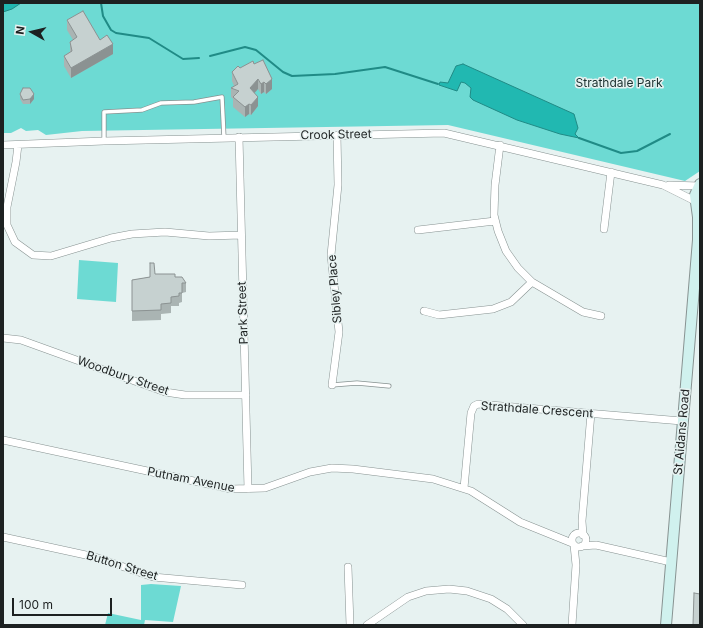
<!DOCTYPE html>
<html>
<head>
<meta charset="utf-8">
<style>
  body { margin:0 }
  #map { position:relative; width:703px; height:628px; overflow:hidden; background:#e7f2f1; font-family:Inter,sans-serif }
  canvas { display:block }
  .frame { position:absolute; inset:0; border:4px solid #1d2121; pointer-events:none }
  .north { position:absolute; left:12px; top:12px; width:40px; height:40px; -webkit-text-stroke:3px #e7f2f1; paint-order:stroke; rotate:278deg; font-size:11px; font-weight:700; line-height:16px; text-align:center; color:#1d2121 }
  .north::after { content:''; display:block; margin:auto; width:14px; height:18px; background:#1d2121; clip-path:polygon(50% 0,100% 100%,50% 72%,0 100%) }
  .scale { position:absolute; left:12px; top:598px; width:100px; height:18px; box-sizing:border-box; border:2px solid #1d2121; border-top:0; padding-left:5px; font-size:12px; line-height:14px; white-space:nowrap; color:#1d2121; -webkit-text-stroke:3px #e7f2f1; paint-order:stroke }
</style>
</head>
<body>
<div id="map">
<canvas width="703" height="628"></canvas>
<div class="frame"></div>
<div class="north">N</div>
<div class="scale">100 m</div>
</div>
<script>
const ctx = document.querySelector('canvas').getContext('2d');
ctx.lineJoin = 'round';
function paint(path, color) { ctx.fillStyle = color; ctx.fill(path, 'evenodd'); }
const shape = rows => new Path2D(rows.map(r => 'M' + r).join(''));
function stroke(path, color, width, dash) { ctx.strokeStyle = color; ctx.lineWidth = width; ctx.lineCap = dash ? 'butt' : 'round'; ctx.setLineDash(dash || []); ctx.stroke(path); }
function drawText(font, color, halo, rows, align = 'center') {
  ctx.font = font + ' Inter,sans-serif'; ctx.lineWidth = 3; ctx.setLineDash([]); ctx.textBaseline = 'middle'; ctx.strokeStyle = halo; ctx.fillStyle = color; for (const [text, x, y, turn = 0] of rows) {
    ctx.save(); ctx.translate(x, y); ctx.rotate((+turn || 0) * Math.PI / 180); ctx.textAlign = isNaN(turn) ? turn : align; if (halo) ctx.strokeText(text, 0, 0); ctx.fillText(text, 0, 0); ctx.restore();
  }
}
paint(shape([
  [3,3,700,3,700,171,685,181,448,125,82,131,46,135,38,130,26,131,21,128,11,133,3,133],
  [79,260,118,263,116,302,77,299],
  [151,584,181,586,173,622,145,620,144,625,105,625,108,613,141,620,141,585]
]), '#6ddad3');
const water = shape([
  [3,3,21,3,12,9,3,12,3,3],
  [463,64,574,114,578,128,575,134,579,138,560,134,517,120,473,100,470,97,471,88,465,83,461,82,457,91,439,85,440,82,448,83,456,66,463,64]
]);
paint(water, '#21b8b1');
stroke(water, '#208b86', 1);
stroke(shape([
  [101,3,103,16,111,30,116,33,149,38,183,59,199,58],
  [210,56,245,47,256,50,283,72,292,76,335,74,385,67,438,84],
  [579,138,621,153,637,151,670,134]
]), '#208b86', 2);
const lane = shape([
  [104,141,104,112,142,110,161,103,194,102,222,97,224,138],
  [332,385,357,383,389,386]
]);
const street = shape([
  [239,137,248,489],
  [3,145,104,141,444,133,663,185,695,201],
  [18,145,16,162,7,207,7,225,15,242,33,255,51,256,111,238,132,234,165,232,209,236,241,235],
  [500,145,495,185,494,215,498,231,506,251,518,268,532,282,583,312,601,316],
  [669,185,699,186],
  [604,229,611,172],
  [418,230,495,221],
  [424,311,439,315,493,309,511,302,532,282],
  [3,338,21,340,165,392,185,395,246,395],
  [332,385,339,332,331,255,338,185,337,135],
  [3,440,231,489,265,488,310,472,332,468,353,469,433,479,471,491,520,522,572,543],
  [464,488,471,413,474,406,478,404,682,421],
  '572 540a7 7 0 1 1 14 0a7 7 0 1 1-14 0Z',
  [583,535,582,521,591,413],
  [3,537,95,557,153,577,242,585],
  [582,546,596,545,671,562],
  [348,567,350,625],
  [367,625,408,597,426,591,449,589,467,591,491,599,507,609,523,625],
  [572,625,576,565,574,545]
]);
const secondary = shape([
  [666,625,698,240,698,217,695,195,700,184]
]);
stroke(lane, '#879291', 5);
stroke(street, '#879291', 8);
stroke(secondary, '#879291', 12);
stroke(lane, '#fff', 3.5);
stroke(street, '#fff', 7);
stroke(secondary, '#d0f1ee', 10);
paint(shape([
  [67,20,100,40,113,54,71,78,64,66,64,56,70,52,70,42,73,40,67,30],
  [254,64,272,89,266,94,264,92,261,94,258,89,254,93,258,106,251,115,249,114,245,117,233,107,233,99,231,97,231,88,234,86,232,81,232,72,240,68],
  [20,94,34,99,30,104,23,104,20,99],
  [155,274,175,277,186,283,186,292,182,293,182,302,179,303,179,306,171,306,171,313,161,314,161,320,132,321,132,280,150,277]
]), '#aab4b3');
paint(shape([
  [113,44,113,54,71,78,71,68],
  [258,79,258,89,250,98,250,88],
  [272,79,272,89,266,94,266,84],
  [264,82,264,92,261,94,261,84],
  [34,94,34,99,30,104,30,99],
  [258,97,258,106,251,115,251,105],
  [249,104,249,114,245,117,245,107]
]), '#8b9292');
const building = shape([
  [83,11,100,40,107,35,113,44,71,68,64,56,72,51,70,42,77,37,67,20,83,11],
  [263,60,272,79,266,84,264,82,261,84,258,79,250,88,258,97,251,105,249,104,245,107,233,97,239,91,231,88,238,84,232,72,238,66,240,68,253,61,254,64,263,60],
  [23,88,30,88,34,94,30,99,23,100,20,94,23,88],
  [150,263,154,263,155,274,175,274,175,277,182,277,186,283,182,283,182,293,179,293,179,296,171,297,171,303,161,304,161,310,132,311,132,280,150,277,150,263],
  [694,593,700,594,700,625,693,625,694,593]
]);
paint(building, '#c6d1d0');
stroke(building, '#8b9292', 1);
drawText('12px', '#19302e', '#e7f2f1', [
  ["Strathdale Park",619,83]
]);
drawText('12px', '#1d2121', '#e7f2f1', [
  ["Crook Street",336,135,-1],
  ["Sibley Place",335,289,-95],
  ["Park Street",243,313,-92],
  ["Woodbury Street",123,376,19],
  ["Strathdale Crescent",537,410,4],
  ["St Aidans Road",682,432,-85],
  ["Putnam Avenue",191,480,11],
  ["Button Street",122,566,17]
]);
</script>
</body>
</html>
